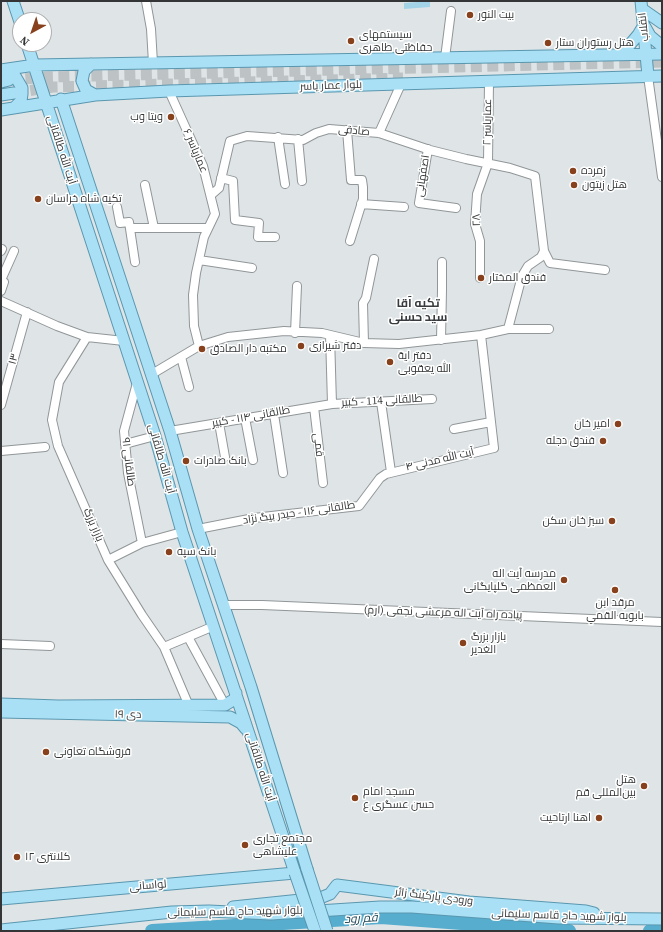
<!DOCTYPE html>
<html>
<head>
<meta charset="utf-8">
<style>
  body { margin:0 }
  #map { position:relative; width:663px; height:932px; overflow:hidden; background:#dfe5e7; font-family:"Source Serif 4",serif }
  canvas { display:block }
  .frame { position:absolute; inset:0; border:2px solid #333536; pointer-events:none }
  .north { position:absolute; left:12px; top:12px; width:40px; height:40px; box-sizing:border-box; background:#fff; border:1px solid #adaeaf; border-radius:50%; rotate:220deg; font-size:11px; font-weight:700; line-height:16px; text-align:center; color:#333536 }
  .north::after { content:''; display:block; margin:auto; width:14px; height:18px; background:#87411c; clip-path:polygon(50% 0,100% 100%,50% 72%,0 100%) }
</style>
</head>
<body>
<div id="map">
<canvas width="663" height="932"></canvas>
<div class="frame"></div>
<div class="north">N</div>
</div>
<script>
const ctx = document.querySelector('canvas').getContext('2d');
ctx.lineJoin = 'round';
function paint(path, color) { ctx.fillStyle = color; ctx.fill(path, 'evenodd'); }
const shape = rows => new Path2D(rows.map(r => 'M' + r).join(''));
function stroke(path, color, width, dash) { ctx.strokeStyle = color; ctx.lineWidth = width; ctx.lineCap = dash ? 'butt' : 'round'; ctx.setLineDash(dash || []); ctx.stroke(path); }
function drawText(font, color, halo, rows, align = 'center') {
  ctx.font = font + ' "Source Serif 4",Cairo,serif'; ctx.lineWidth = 3; ctx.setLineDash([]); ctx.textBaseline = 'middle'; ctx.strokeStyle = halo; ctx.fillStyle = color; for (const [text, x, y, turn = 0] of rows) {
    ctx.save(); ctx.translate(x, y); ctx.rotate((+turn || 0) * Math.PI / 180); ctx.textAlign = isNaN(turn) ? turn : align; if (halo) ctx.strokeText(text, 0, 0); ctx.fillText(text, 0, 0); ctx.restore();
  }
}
paint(shape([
  [430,1,430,7,404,9,404,3]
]), '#a3d3e7');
stroke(shape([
  [152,931,381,917,569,931],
  [650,931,662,930]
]), '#57adce', 14);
stroke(shape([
  [9,80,50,77,662,62],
  [14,93,53,87,403,78]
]), '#bdc2c4', 11, [11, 5.5]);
const minor = shape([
  [146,1,151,29,153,63],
  [445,58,451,11],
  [648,76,662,177],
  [169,91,203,166,215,214,204,237,196,273,193,295,194,326,199,346],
  [347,130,351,180,362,180,363,187,363,199,350,241],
  [379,133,401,84],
  [278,137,285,184],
  [298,139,302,181],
  [428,149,419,203,456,208],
  [221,178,233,181,235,220,259,223,258,237,275,237],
  [145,185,154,228],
  [211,195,219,188,230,141,247,136,303,140,316,133,329,129,379,133,430,150,466,159,510,168,535,176,544,251,541,257,528,266,522,276,508,329],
  [361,204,404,207],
  [117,207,120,223,129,222,135,262],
  [130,228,208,228],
  [1,251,2,249],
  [544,251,550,263,605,270],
  [199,260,252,268],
  [480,278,480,241,475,224,477,194,488,163,489,82],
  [1,291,4,282,1,280,14,251],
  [1,301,57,326,87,337,124,341],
  [295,333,297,286],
  [330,335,332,404],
  [87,337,59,382,52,420,58,446,108,560,142,615,164,647,189,706],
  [441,340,442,290,442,262],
  [364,343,363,303,366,298,374,259],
  [181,357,189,387],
  [152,374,199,346,228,337,284,331,322,333,364,343,399,344,481,335,508,329,549,329],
  [137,383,124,431,128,473,142,543],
  [381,402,391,472],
  [1,405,27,312],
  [314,407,323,483],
  [274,414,283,473],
  [245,418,253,460],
  [219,423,225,457],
  [454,429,491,422],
  [170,431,332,404,432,399],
  [125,444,155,436],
  [1,451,45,447],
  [198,529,254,518,359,506,380,478,386,474,494,448,481,335],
  [108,560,142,543,182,532],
  [224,605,262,605,662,622],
  [188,637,225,705],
  [1,644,50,646],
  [164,647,214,626]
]);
const major = shape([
  [13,1,20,22],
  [641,1,648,76],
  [642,9,662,23],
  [645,27,650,36,662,46],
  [622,54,638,35,644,25],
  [91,64,84,71,82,81,86,90,95,95],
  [1,70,35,65,662,54],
  [3,70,15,76,22,88,22,94,21,101,14,108],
  [1,82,9,80],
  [1,95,14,93],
  [61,99,170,431,198,529,251,687,307,869],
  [1,110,95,95,169,91,662,76],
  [1,704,58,706,225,705,235,699,236,693],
  [1,712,230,717,241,723,246,729],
  [1,899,295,873,182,532,155,436,27,44],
  [233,907,320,898,330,894,337,885,469,902,586,911,594,913],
  [1,930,172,912,209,911,271,914,380,907,412,907,559,918,662,919]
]);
stroke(minor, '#919698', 10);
stroke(major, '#5a97af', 13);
stroke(minor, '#fff', 8);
stroke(major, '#a9e0f6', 11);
const majorBridge = shape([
  [307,869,327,931],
  [295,873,315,931]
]);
stroke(majorBridge, '#5a97af', 13, []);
stroke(majorBridge, '#a9e0f6', 11);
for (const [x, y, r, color] of [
  [470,15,4,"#87411c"],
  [351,41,4,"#87411c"],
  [548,43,4,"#87411c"],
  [171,117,4,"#87411c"],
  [573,171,4,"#87411c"],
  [574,185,4,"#87411c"],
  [38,199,4,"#87411c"],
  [481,278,4,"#87411c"],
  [301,346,4,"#87411c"],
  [202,349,4,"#87411c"],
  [390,362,4,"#87411c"],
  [618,424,4,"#87411c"],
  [603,441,4,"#87411c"],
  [186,461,4,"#87411c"],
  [612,521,4,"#87411c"],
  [169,552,4,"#87411c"],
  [564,580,4,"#87411c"],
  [615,590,4,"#87411c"],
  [463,643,4,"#87411c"],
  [46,752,4,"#87411c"],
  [644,786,4,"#87411c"],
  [355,798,4,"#87411c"],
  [599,818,4,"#87411c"],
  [245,845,4,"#87411c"],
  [17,857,4,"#87411c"]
]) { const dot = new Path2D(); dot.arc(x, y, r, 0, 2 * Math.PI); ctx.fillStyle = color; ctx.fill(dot); stroke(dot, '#fff', 1.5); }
drawText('11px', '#333536', '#fff', [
  ["بیت النور",478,15],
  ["سیستمهای",359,35],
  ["حفاظتی طاهری",359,48],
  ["هتل رستوران ستار",556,43],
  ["ویتا وب",163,117,"right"],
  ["زمرده",581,171],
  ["هتل زیتون",582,185],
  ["تکیه شاه خراسان",46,199],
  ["فندق المختار",489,278],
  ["دفتر شیرازی",309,346],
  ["مکتبه دار الصادق",210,349],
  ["دفتر ایة",398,356],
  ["الله یعقوبی",398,369],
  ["امیر خان",610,424,"right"],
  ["فندق دجله",595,441,"right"],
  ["بانک صادرات",194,461],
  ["سبز خان سکن",604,521,"right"],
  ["بانک سپه",177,552],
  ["مدرسه آیت اله",556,574,"right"],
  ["العمظمی گلپایگانی",556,587,"right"],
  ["مرقد ابن",615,603,"center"],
  ["بابويه القمي",615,616,"center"],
  ["بازار بزرگ",471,637],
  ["الغدیر",471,650],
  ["فروشگاه تعاونی",54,752],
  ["هتل",636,780,"right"],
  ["بین‌المللی قم",636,793,"right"],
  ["مسجد امام",363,792],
  ["حسن عسگری ع",363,805],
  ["اهنا ارتاحیت",591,818,"right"],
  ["مجتمع تجاری",253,839],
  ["علیشاهی",253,852],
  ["کلانتری ۱۲",25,857]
], 'left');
drawText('11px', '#333536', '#fff', [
  ["انقلاب",644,27,-96],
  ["بلوار عمار یاسر",331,86,-2],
  ["عماریاسر ۲",488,122,-89],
  ["صادقی",354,131,5],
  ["آیت الله طالقانی",61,150,72],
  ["عماریاسر ۶",195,151,67],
  ["اصفهانی",423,176,-81],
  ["۲۸",477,220,-92],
  ["۱۳",14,359,-75],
  ["طالقانی 114 - کبیر",382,401,-3],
  ["طالقانی ۱۱۴ - کبیر",251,417,-10],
  ["قمی",318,445,83],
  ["آیت الله طالقانی",161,459,74],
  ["۴ آیت الله مدنی",440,460,-13],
  ["طالقانی ۹۱",128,462,83],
  ["طالقانی ۱۱۶ - حیدر بیگ نژاد",299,513,-8],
  ["بازار بزرگ",93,525,67],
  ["پیاده راه آیت اله مرعشی نجفی (ارم)",443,613,2],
  ["۱۹ دی",128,715,1],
  ["آیت الله طالقانی",260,767,72],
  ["لواسانی",148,886,-5],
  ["ورودی پارکینگ زائر",434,897,7],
  ["بلوار شهید حاج قاسم سلیمانی",235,912,-1],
  ["بلوار شهید حاج قاسم سلیمانی",559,916,2]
]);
drawText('bold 12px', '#373b3d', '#fff', [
  ["تکیه آقا",418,304],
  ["سید حسنی",418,318]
]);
drawText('italic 12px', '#153d4b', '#fff', [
  ["قم رود",361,919,-3]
]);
</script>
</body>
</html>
